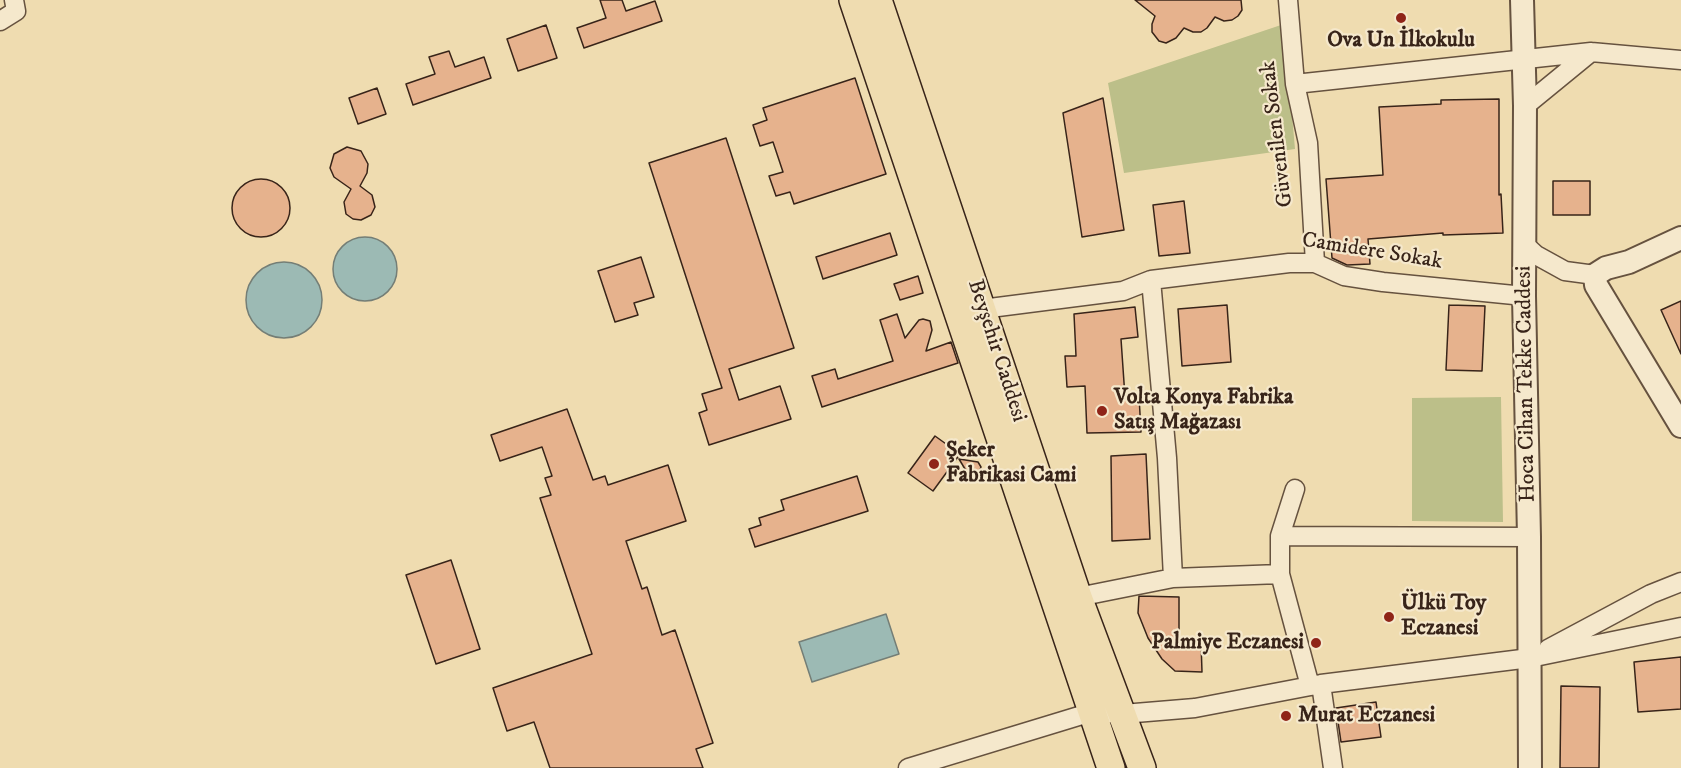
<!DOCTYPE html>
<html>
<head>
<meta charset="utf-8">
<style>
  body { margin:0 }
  canvas { display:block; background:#efdcb0 }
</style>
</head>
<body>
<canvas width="1681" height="768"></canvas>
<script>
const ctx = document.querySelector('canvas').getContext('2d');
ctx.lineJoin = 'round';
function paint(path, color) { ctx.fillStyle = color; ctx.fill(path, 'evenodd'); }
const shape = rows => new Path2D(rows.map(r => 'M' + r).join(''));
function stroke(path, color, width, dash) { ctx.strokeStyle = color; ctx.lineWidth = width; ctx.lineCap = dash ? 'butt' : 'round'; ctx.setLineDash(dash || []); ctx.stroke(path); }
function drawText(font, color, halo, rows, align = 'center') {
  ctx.font = font + ' "IM FELL DW Pica",serif'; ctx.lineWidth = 4.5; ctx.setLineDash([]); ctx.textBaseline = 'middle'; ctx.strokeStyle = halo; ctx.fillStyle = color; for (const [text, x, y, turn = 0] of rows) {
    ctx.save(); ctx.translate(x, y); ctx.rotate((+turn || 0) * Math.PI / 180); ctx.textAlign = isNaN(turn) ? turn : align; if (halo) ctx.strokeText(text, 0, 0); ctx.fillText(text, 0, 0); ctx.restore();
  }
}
paint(shape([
  [1284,24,1295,149,1124,173,1108,83],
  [1501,397,1503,522,1412,521,1412,398]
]), '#bcbf89');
const water = shape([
  '333 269a32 32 0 1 1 64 0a32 32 0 1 1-64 0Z',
  '246 300a38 38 0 1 1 76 0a38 38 0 1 1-76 0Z',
  [886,614,899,654,812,682,799,642,886,614]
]);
paint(water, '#9cbab4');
stroke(water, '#747e76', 1.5);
const building = shape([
  [600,0,622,0,626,11,655,1,662,21,584,48,577,28,606,18,600,0],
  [1135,0,1241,0,1242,10,1238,16,1232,20,1224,21,1215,17,1207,28,1201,32,1193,32,1184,28,1176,38,1166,43,1159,41,1152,32,1152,24,1155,16,1135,0],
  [546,25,557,58,518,71,507,39,546,25],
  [449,51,455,67,484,57,491,78,413,105,406,84,435,74,429,57,449,51],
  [855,78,886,174,794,204,790,192,776,196,769,176,783,172,773,142,760,146,753,125,767,120,763,108,855,78],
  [377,88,386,114,358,124,349,98,377,88],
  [1103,98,1124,230,1082,237,1063,113,1103,98],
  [1499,99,1499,195,1501,194,1503,233,1443,235,1443,233,1368,239,1370,264,1347,265,1332,258,1326,179,1383,175,1379,107,1441,104,1441,100,1499,99],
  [726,138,794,348,729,369,739,400,780,386,791,419,709,445,699,413,707,410,702,394,722,388,649,163,726,138],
  [347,147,361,151,368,164,367,173,360,186,372,195,375,207,371,215,361,220,353,219,346,214,344,202,351,189,334,177,330,168,334,154,347,147],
  '232 208a29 29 0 1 1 58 0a29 29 0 1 1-58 0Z',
  [1553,181,1590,181,1590,215,1553,215,1553,181],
  [1184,201,1190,253,1159,256,1153,205,1184,201],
  [890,233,897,255,823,279,816,257,890,233],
  [641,257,654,297,634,303,638,315,615,322,598,271,641,257],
  [918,276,923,293,900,300,894,284,918,276],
  [1681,301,1681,354,1661,310,1681,301],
  [1227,305,1231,362,1182,366,1178,309,1227,305],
  [1449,305,1485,306,1482,371,1446,370,1449,305],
  [1135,307,1138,337,1121,339,1125,397,1139,396,1141,432,1087,433,1085,386,1067,387,1065,356,1076,356,1074,314,1135,307],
  [897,314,905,338,919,320,923,319,930,321,932,330,926,351,951,342,958,363,822,407,812,376,835,369,838,379,893,361,880,320,897,314],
  [567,409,593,480,605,476,608,485,668,465,686,521,626,541,642,589,647,587,662,635,675,630,713,743,696,749,703,768,550,768,534,722,507,731,493,688,592,654,540,498,551,495,545,478,552,476,542,447,500,461,491,435,567,409],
  [935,436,960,454,933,491,908,473,935,436],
  [1146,454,1150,539,1112,541,1111,456,1146,454],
  [959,459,978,462,981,467,979,472,974,475,968,474,959,459],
  [857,476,868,511,755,547,749,529,761,525,759,518,784,510,781,500,857,476],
  [451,560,480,649,436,664,406,575,451,560],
  [1139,596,1179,597,1179,643,1201,642,1202,672,1175,671,1162,659,1148,638,1138,613,1139,596],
  [1681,657,1681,709,1638,712,1634,662,1681,657],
  [1561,686,1600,687,1599,768,1560,768,1561,686],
  [1376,702,1381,737,1341,742,1336,708,1376,702]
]);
paint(building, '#e6b28d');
stroke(building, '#382419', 1.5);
const minor = shape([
  [1288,0,1295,84,1308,143,1315,263],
  [0,21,16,11,14,0],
  [1295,84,1591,52,1681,60],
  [1525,106,1591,52],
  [1524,244,1536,255,1565,271,1595,275],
  [982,309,1123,291,1151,280],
  [1295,489,1280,536,1280,574,1310,686],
  [1280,536,1529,537],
  [1173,578,1167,458,1151,280,1289,263,1315,263,1344,276,1383,282,1524,296],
  [1078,597,1173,578,1280,574],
  [1548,649,1651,594,1681,582],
  [1321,684,1333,768],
  [908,768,1092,712,1123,714,1195,708,1321,684,1530,658,1681,627]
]);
const tertiary = shape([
  [1522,0,1525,106,1524,296,1529,537,1530,768],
  [1681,238,1629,262,1606,268,1595,275,1596,285,1681,426]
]);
const primary = shape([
  [853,0,1111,768],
  [878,0,1078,597,1142,768]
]);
stroke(minor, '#66523f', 21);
stroke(tertiary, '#66523f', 26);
stroke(primary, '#382419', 30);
stroke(minor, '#f5e8cc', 18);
stroke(tertiary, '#f5e8cc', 22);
stroke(primary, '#efdcb0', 27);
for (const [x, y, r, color] of [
  [1401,18,6,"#8f2418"],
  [1102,411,6,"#8f2418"],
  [934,464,6,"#8f2418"],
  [1389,617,6,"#8f2418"],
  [1316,643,6,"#8f2418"],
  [1286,716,6,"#8f2418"]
]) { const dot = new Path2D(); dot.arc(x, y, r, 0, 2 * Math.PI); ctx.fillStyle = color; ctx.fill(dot); stroke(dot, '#f5e8cc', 2); }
drawText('bold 22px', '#382419', '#f5e8cc', [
  ["Ova Un İlkokulu",1401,41,"center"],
  ["Volta Konya Fabrika",1114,398],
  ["Satış Mağazası",1114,423],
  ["Şeker",946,451],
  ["Fabrikasi Cami",946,476],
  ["Ülkü Toy",1401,604],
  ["Eczanesi",1401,629],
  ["Palmiye Eczanesi",1304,643,"right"],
  ["Murat Eczanesi",1298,716]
], 'left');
drawText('22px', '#382419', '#f5e8cc', [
  ["Güvenilen Sokak",1278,134,-97],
  ["Camidere Sokak",1372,252,9],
  ["Beyşehir Caddesi",996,351,72],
  ["Hoca Cihan Tekke Caddesi",1527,384,-91]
]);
</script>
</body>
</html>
